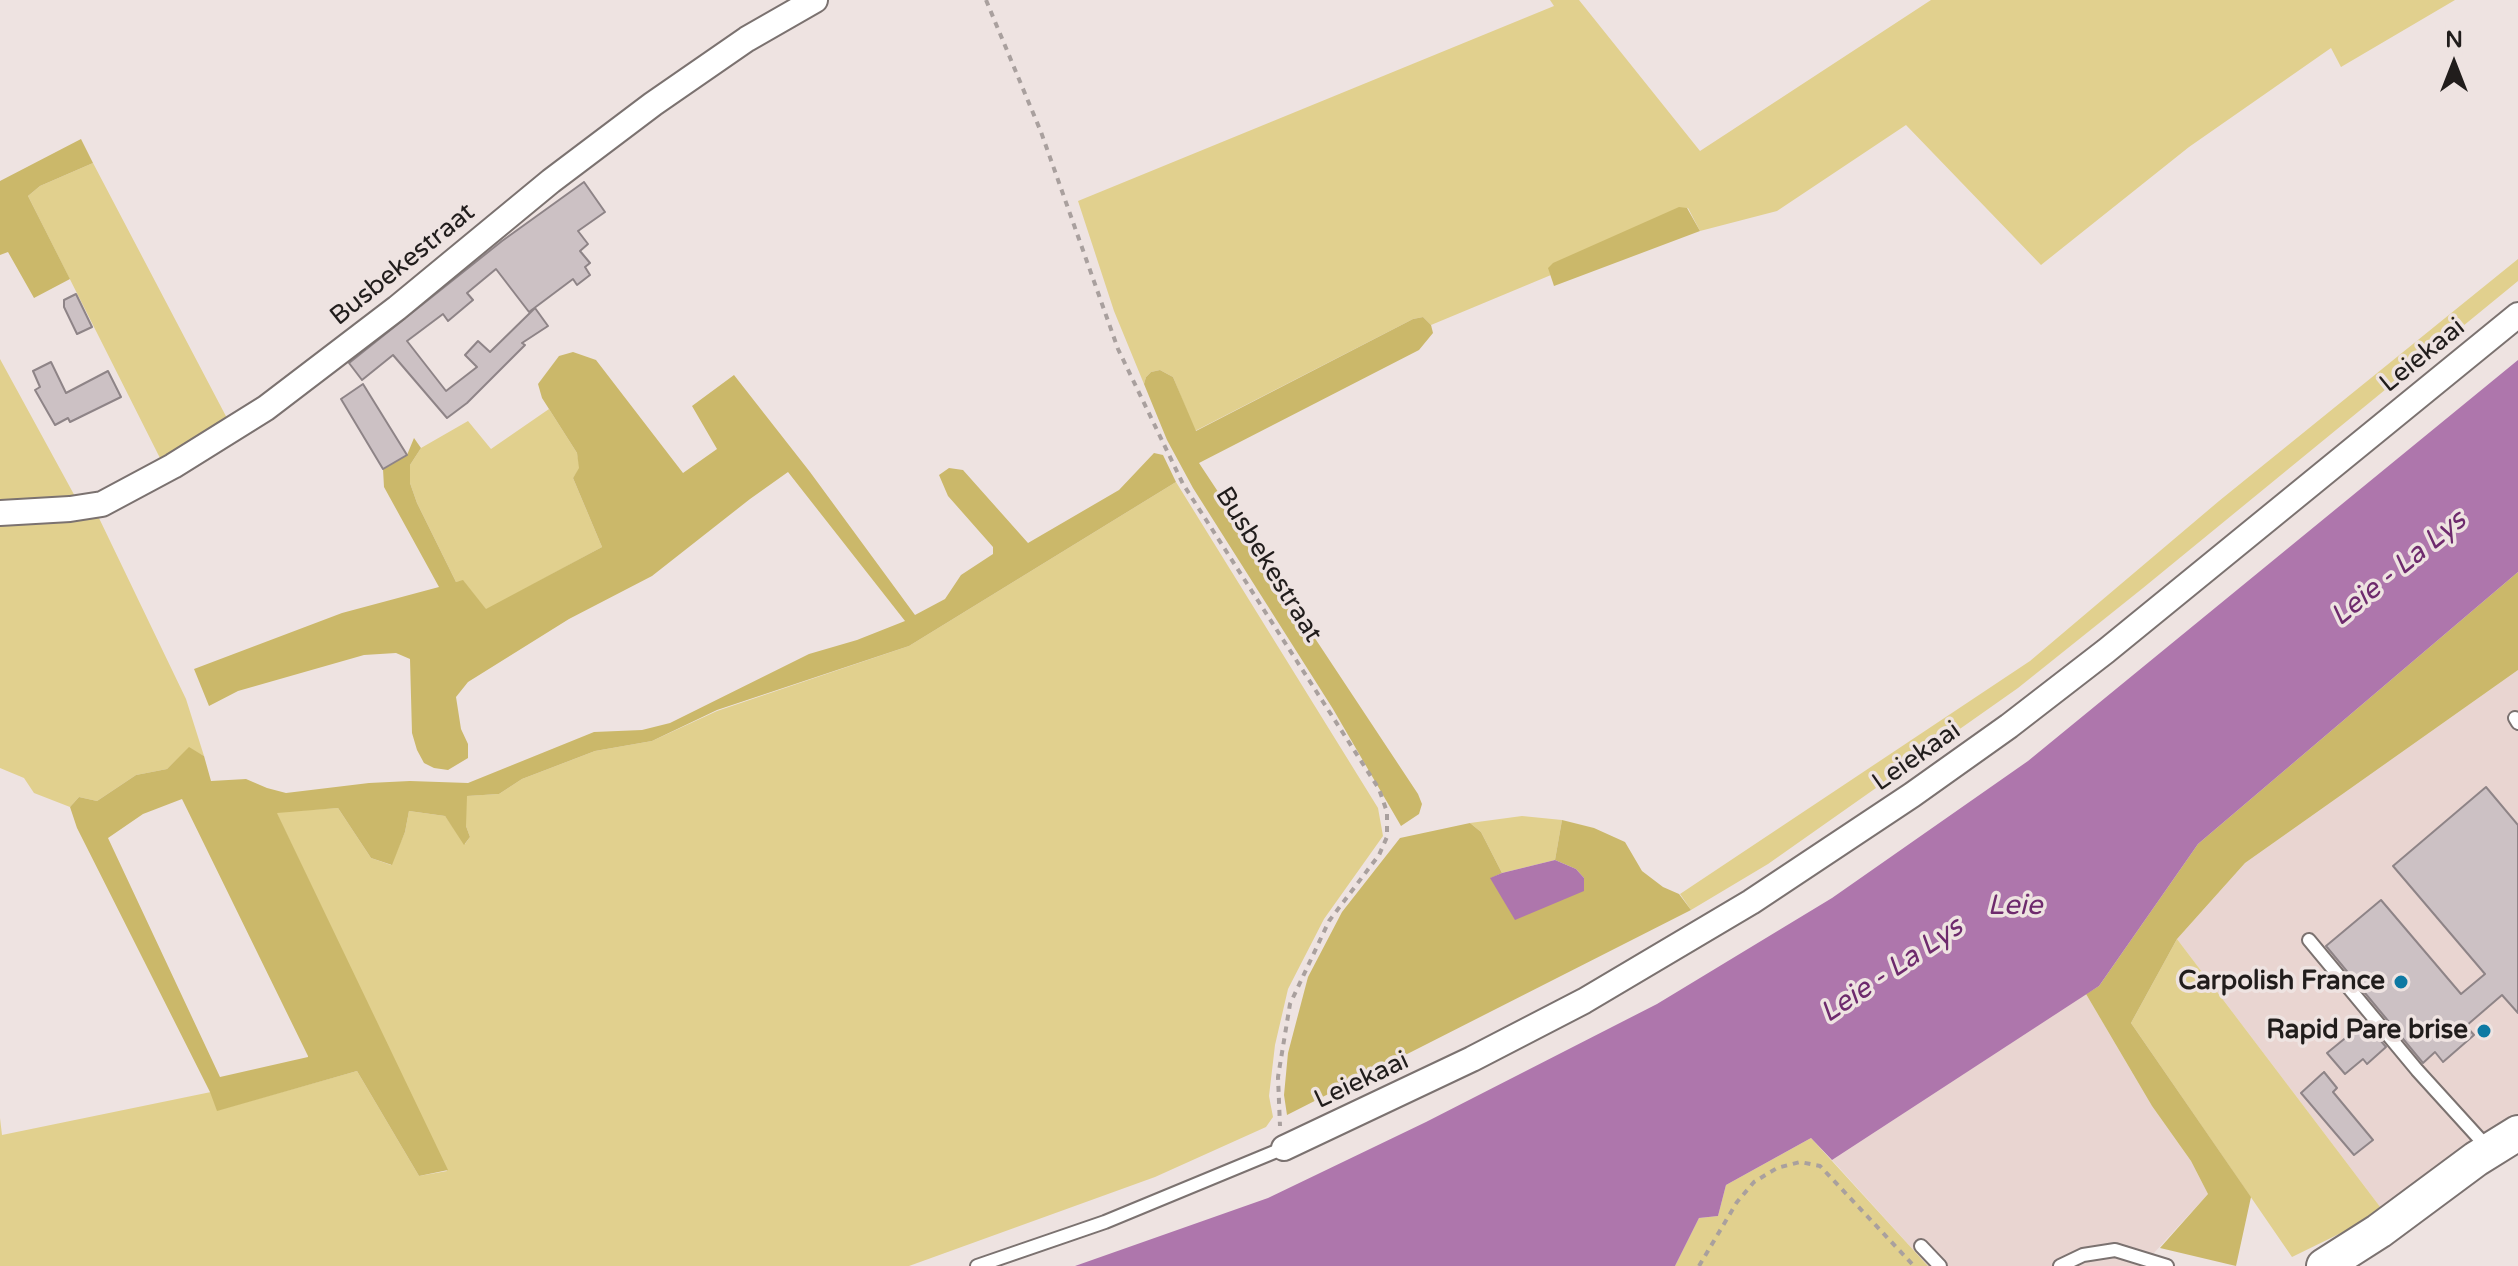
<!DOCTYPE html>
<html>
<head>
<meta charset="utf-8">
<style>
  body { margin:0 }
  #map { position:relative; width:2518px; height:1266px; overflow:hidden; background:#eee3e1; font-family:"Varela Round",sans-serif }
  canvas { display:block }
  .north { position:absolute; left:2414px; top:24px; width:80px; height:80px; -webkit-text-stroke:6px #eee3e1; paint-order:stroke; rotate:0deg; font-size:22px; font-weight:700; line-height:32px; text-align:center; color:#211d1c }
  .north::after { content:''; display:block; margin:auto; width:28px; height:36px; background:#211d1c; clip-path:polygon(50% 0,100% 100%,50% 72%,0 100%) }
</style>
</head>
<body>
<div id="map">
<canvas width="2518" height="1266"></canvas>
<div class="north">N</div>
</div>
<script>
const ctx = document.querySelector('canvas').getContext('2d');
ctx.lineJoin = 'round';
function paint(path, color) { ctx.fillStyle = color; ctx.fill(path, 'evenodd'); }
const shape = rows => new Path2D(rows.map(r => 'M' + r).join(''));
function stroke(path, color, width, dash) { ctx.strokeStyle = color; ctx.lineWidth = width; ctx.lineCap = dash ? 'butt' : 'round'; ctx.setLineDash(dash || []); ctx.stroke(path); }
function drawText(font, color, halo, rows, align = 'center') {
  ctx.font = font + ' "Varela Round",sans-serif'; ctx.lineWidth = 7; ctx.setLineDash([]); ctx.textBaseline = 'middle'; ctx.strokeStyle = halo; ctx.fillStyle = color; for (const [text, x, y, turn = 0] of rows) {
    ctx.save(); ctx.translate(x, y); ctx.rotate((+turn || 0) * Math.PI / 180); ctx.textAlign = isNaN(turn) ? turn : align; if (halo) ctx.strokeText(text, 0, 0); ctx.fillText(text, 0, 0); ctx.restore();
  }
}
paint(shape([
  [2518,670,2518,1119,2384,1212,2177,939,2245,863],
  [2086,994,2152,1106,2191,1161,2208,1194,2142,1266,1928,1266,1832,1160]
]), '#e9d5d1');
paint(shape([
  [1550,0,1579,0,1700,151,1931,0,2455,0,2341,67,2331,48,2189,147,2041,265,1906,125,1777,211,1700,231,1688,208,1549,268,1551,275,1431,325,1423,317,1413,319,1195,431,1173,377,1160,370,1151,372,1146,377,1144,384,1114,311,1078,201,1554,6],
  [93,163,229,422,163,464,28,196,40,186],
  [2518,259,2518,281,2143,588,2018,688,1768,864,1691,910,1680,894,2030,661,2219,501],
  [0,359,77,500,0,507],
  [549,409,577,453,580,468,573,478,602,547,486,610,463,581,456,582,417,503,410,483,410,465,421,448,468,421,491,449],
  [1176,482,1378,808,1383,836,1324,919,1288,989,1275,1045,1269,1096,1273,1117,1266,1127,1155,1177,909,1266,0,1266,0,1118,2,1135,211,1092,218,1110,357,1071,419,1176,447,1171,276,812,338,808,371,858,391,865,405,832,409,811,445,816,465,844,470,837,466,826,466,796,499,794,522,779,595,751,652,741,717,711,909,646],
  [98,516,186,699,204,756,189,748,167,769,136,775,97,801,79,797,70,807,34,793,24,778,0,768,0,517],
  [1522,816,1562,820,1555,860,1502,873,1481,832,1470,823],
  [2177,939,2384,1212,2292,1257,2131,1023],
  [1811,1138,1928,1266,1675,1266,1699,1218,1718,1216,1726,1185]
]), '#e1d08e');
paint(shape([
  [81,139,93,163,40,186,28,196,70,279,34,298,8,252,0,255,0,181],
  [1679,207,1687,208,1700,231,1554,286,1548,268,1553,263],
  [1423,317,1431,325,1433,333,1419,350,1199,463,1418,794,1422,804,1419,814,1401,826,1333,709,1193,488,1167,440,1144,384,1146,377,1151,372,1160,370,1173,377,1196,431,1413,319],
  [573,352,596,360,683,473,717,449,692,406,734,375,810,472,915,615,945,599,961,575,993,554,993,547,948,496,939,475,949,468,963,470,1028,543,1119,490,1154,453,1163,455,1176,482,909,646,717,710,652,741,595,751,522,779,499,794,467,796,466,826,470,837,464,845,445,816,409,811,405,832,392,865,371,858,338,808,277,813,448,1170,419,1176,357,1071,217,1111,210,1092,77,828,70,807,79,797,97,801,136,775,167,769,189,747,204,756,211,781,246,779,267,788,286,793,369,783,410,781,468,783,594,732,642,730,670,723,809,654,857,640,905,621,788,472,750,499,652,576,569,619,468,682,456,697,461,729,468,744,468,758,448,770,434,768,424,763,417,750,412,733,410,659,396,653,364,655,238,691,209,706,194,669,342,613,439,587,384,487,383,469,407,455,414,438,421,448,410,465,410,483,417,503,456,582,463,580,486,609,602,547,573,478,579,468,577,453,542,398,538,384,559,356],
  [182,799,308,1056,308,1057,220,1077,108,838,143,814],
  [2518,572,2518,670,2245,863,2177,939,2131,1023,2251,1197,2236,1266,2160,1248,2208,1194,2191,1161,2152,1106,2086,994,2099,986,2198,844],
  [1562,820,1594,828,1625,842,1642,871,1663,887,1679,894,1691,910,1287,1115,1284,1095,1288,1053,1308,977,1342,912,1400,838,1470,823,1481,832,1502,873,1491,878,1584,878,1576,869,1555,860]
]), '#cbb86a');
paint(shape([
  [2518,360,2518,572,2198,844,2099,986,1832,1160,1811,1138,1726,1185,1718,1216,1699,1218,1675,1266,1075,1266,1268,1198,1426,1122,1657,1004,1832,898,2028,761],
  [1555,860,1576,869,1584,878,1584,891,1515,920,1490,878,1502,873]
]), '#ae76ac');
const building = shape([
  [584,182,605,212,578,231,588,244,580,251,590,263,585,267,590,275,577,285,573,279,529,312,496,269,467,293,473,300,448,321,443,314,407,341,446,391,477,367,465,355,478,341,490,352,535,308,548,326,522,343,525,345,467,403,447,418,393,355,362,380,349,363,502,241,584,182],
  [76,294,92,327,77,334,64,307,64,300,76,294],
  [51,362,66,393,108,371,121,397,70,422,68,418,55,425,35,390,40,387,33,371,51,362],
  [363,384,407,455,383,469,341,399,363,384],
  [2486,787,2518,825,2518,1013,2502,995,2466,1026,2474,1035,2443,1062,2435,1052,2423,1063,2326,946,2381,900,2461,994,2485,974,2393,866,2486,787],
  [2365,1022,2386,1047,2367,1064,2363,1059,2345,1074,2327,1053,2365,1022],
  [2324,1072,2337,1088,2333,1092,2373,1140,2354,1155,2301,1093,2324,1072]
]);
paint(building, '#ccc1c4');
stroke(building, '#8e8487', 2);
const service = shape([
  [2515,718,2518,723],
  [2309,940,2417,1070,2487,1147],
  [1921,1246,1940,1266],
  [977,1266,1105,1222,1284,1148],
  [2060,1266,2083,1255,2115,1250,2167,1266]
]);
const minor = shape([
  [0,513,70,509,102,504,173,466,266,408,397,308,551,181,653,104,747,39,815,0],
  [1284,1148,1472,1059,1584,1001,1751,902,1912,795,2009,726,2106,651,2518,315]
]);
const secondary = shape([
  [2324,1266,2379,1231,2476,1159,2518,1133]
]);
stroke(service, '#7b7270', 16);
stroke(minor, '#7b7270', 28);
stroke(secondary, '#7b7270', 38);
stroke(shape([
  [986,0,1041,132,1118,349,1183,484,1379,789,1387,812,1387,837,1379,855,1329,921,1290,1004,1278,1077,1280,1126],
  [1699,1266,1737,1202,1754,1182,1777,1168,1800,1162,1820,1166,1914,1266]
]), '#a9a09e', 4, [6, 6]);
stroke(service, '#fff', 12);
stroke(minor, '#fff', 24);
stroke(secondary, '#fff', 34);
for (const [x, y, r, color] of [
  [2401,982,8,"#0d79a3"],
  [2484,1031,8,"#0d79a3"]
]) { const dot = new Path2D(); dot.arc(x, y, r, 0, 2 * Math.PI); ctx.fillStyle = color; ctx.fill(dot); stroke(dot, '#eee3e1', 3); }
drawText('26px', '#211d1c', '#eee3e1', [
  ["Busbekestraat",403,265,-39],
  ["Leiekaai",2423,356,-39],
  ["Busbekestraat",1268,565,58],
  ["Leiekaai",1917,757,-35],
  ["Leiekaai",1362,1081,-25]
]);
drawText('bold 26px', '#211d1c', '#eee3e1', [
  ["Carpolish France",2385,982],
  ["Rapid Pare brise",2468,1031]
], 'right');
drawText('italic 28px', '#6e2a6d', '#eee3e1', [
  ["Leie - La Lys",2399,569,-39],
  ["Leie",2015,907],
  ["Leie - La Lys",1892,971,-34]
]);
</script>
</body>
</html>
